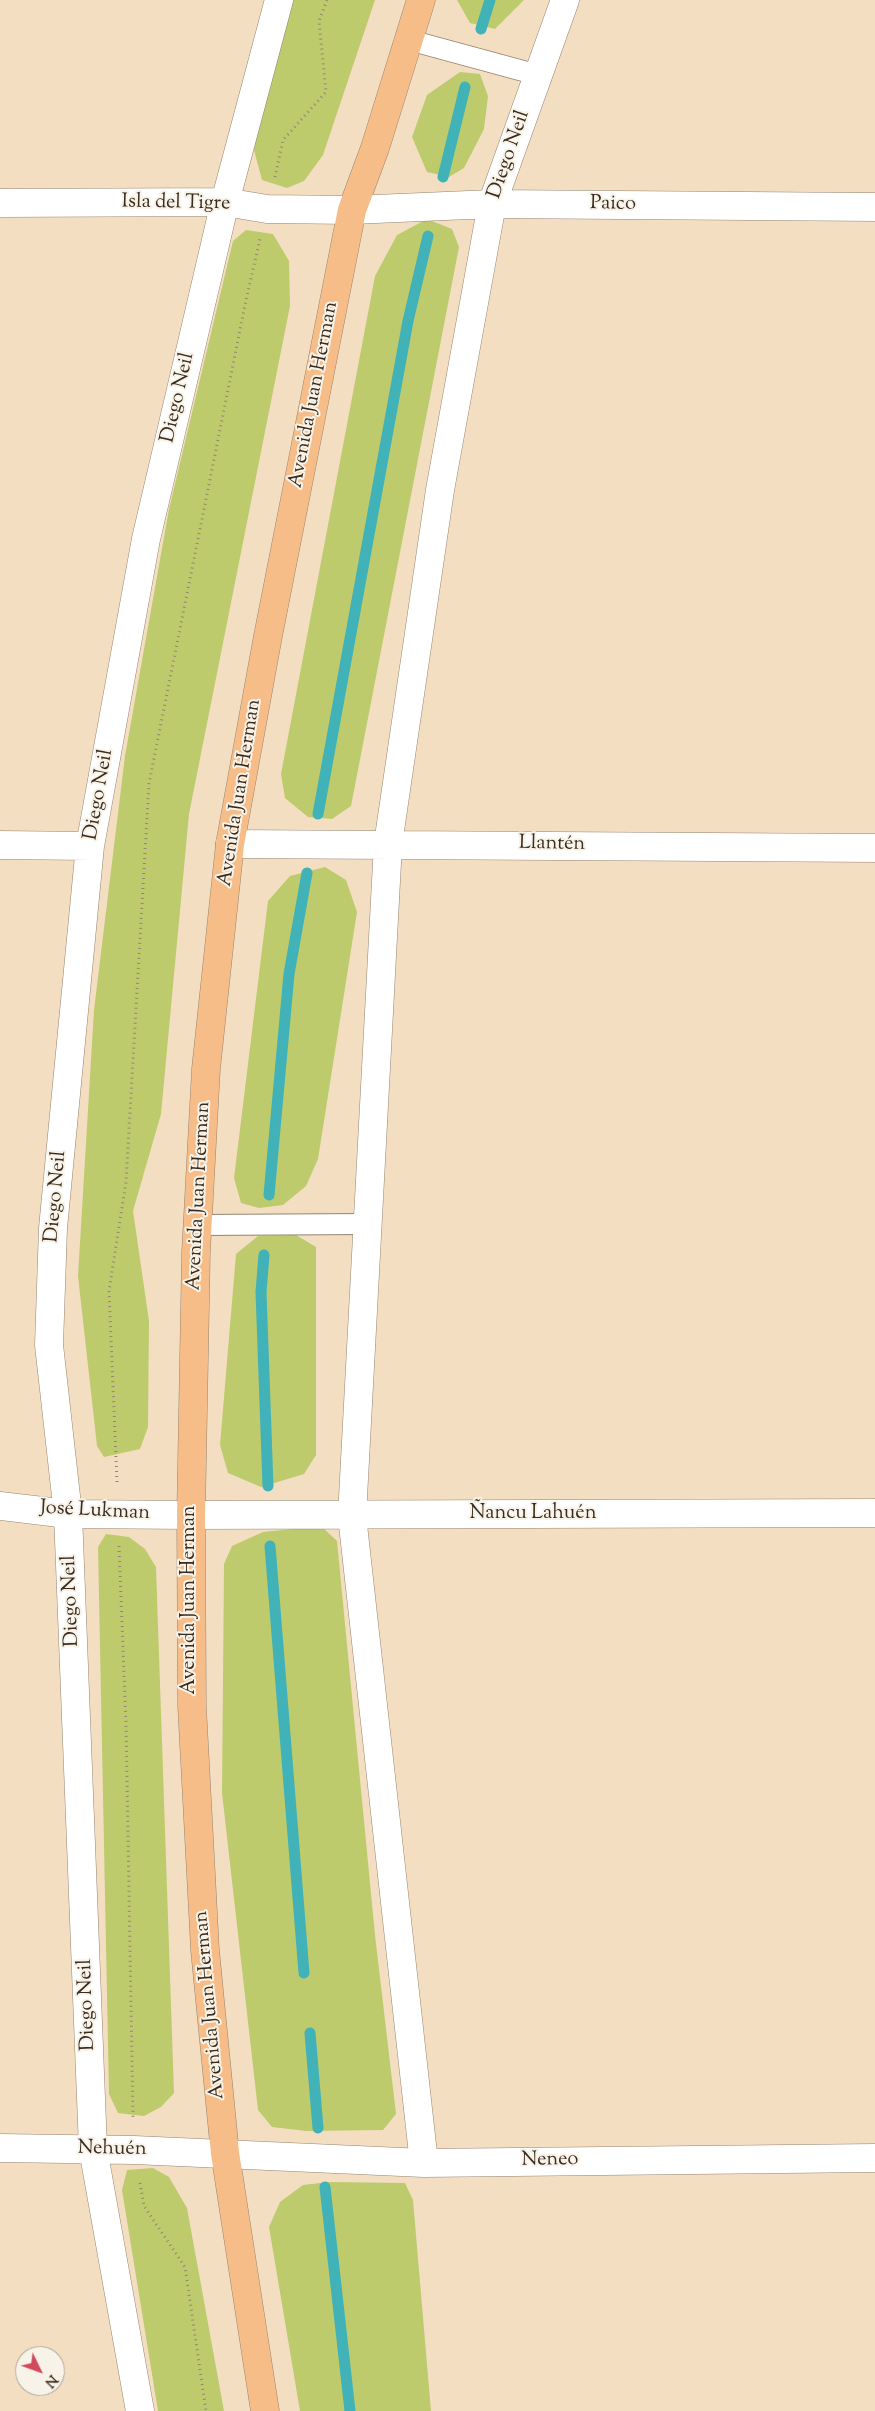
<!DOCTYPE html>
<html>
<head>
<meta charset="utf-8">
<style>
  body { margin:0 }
  #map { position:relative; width:875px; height:2411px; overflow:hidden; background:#f3dec2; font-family:"Sorts Mill Goudy",serif }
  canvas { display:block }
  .north { position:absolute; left:15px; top:2346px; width:50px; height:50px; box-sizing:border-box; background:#f7f3e8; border:1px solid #aca397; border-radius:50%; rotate:132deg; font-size:14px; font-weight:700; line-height:20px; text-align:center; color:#3b2a1e }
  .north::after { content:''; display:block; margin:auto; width:18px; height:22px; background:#d1495b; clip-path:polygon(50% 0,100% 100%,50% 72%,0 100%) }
</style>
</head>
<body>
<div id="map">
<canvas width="875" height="2411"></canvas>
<div class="north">N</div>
</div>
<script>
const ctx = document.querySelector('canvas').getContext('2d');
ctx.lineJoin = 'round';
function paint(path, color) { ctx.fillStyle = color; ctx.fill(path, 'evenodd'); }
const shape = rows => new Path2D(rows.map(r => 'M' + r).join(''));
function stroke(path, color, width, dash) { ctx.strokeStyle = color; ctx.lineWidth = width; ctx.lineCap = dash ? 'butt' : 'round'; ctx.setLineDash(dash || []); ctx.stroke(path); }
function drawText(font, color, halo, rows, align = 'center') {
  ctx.font = font + ' "Sorts Mill Goudy",serif'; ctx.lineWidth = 4; ctx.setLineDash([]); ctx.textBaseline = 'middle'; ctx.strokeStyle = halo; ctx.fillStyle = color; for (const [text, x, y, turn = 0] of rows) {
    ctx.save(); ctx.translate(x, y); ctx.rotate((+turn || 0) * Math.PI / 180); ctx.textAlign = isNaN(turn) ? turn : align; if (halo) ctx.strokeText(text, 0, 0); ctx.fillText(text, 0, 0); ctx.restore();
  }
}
paint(shape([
  [293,0,375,0,323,155,304,181,287,188,262,180,250,135],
  [457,0,524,0,495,29,470,23],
  [460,72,480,74,488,96,484,129,464,168,449,177,427,172,412,137,427,95],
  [427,219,452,229,459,247,351,806,332,819,308,817,285,798,281,774,375,276,397,235],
  [246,230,273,234,289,261,290,306,189,814,161,1114,133,1211,149,1321,148,1427,140,1449,104,1457,97,1446,78,1276,94,1010,125,756,169,509,233,241],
  [325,867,346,880,357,912,318,1159,306,1186,283,1205,259,1208,241,1203,234,1178,268,901,290,876],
  [296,1235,316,1247,316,1455,304,1474,261,1487,228,1473,220,1445,236,1254,258,1236],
  [321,1526,337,1541,375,1935,396,2114,383,2130,306,2131,272,2127,258,2110,222,1793,224,1564,232,1546,263,1532],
  [106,1534,129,1537,145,1549,156,1567,174,2093,161,2107,144,2116,118,2113,109,2094,98,1547],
  [153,2168,169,2177,187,2208,224,2411,158,2411,122,2190,127,2170],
  [329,2182,405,2183,413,2200,431,2411,300,2411,269,2227,280,2202,303,2185]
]), '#bdcb6d');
stroke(shape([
  [481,29,490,0],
  [443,177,465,87],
  [318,814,408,321,428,236],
  [269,1195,289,974,307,873],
  [264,1255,261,1292,268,1486],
  [270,1546,304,1973],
  [310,2033,318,2128],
  [325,2187,350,2411]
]), '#41b2b8', 11);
const service = shape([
  [409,40,538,75],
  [198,1225,368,1224]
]);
const minor = shape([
  [0,203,225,202,267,209,352,210,492,204,875,207],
  [230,844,875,848],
  [0,845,90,846],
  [191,1515,875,1513],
  [0,2148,134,2150,424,2163,875,2158],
  [424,2163,352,1516,388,844,440,490,492,204,565,0],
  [140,2411,93,2149,68,1514,49,1345,53,1228,90,846,146,539,225,202,279,0]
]);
const tertiary = shape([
  [0,1506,68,1514,191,1515]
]);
const primary = shape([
  [265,2411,225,2153,205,1950,192,1706,191,1515,196,1252,206,1069,230,844,268,636,352,210,375,148,421,0]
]);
stroke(service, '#978470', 22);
stroke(minor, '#978470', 29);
stroke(tertiary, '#978470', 29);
stroke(primary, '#978470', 29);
stroke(shape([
  [275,177,283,140,326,92,319,21,327,0],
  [117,1482,109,1291,126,1182,149,783,246,300,260,239],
  [119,1546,126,1723,133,2117],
  [140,2183,144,2206,185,2267,206,2411]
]), '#978470', 3, [1, 4]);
stroke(service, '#fff', 20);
stroke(minor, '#fff', 28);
stroke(tertiary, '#fff', 28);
stroke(primary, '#f7bd88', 28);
drawText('20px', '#3b2a1e', '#f7f3e8', [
  ["Diego Neil",510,155,-71],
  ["Isla del Tigre",176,204,1],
  ["Paico",613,205,1],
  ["Avenida Juan Herman",315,395,-79],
  ["Diego Neil",179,398,-77],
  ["Avenida Juan Herman",241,793,-81],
  ["Diego Neil",100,795,-80],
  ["Llantén",552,845,1],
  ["Avenida Juan Herman",200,1196,-87],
  ["Diego Neil",57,1197,-85],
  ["José Lukman",95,1512,3],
  ["Ñancu Lahuén",533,1515],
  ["Avenida Juan Herman",191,1600,-90],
  ["Diego Neil",72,1601,-92],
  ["Diego Neil",88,2005,-92],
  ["Avenida Juan Herman",211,2005,-95],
  ["Nehuén",112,2150,1],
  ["Neneo",550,2161,-1]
]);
</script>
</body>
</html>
